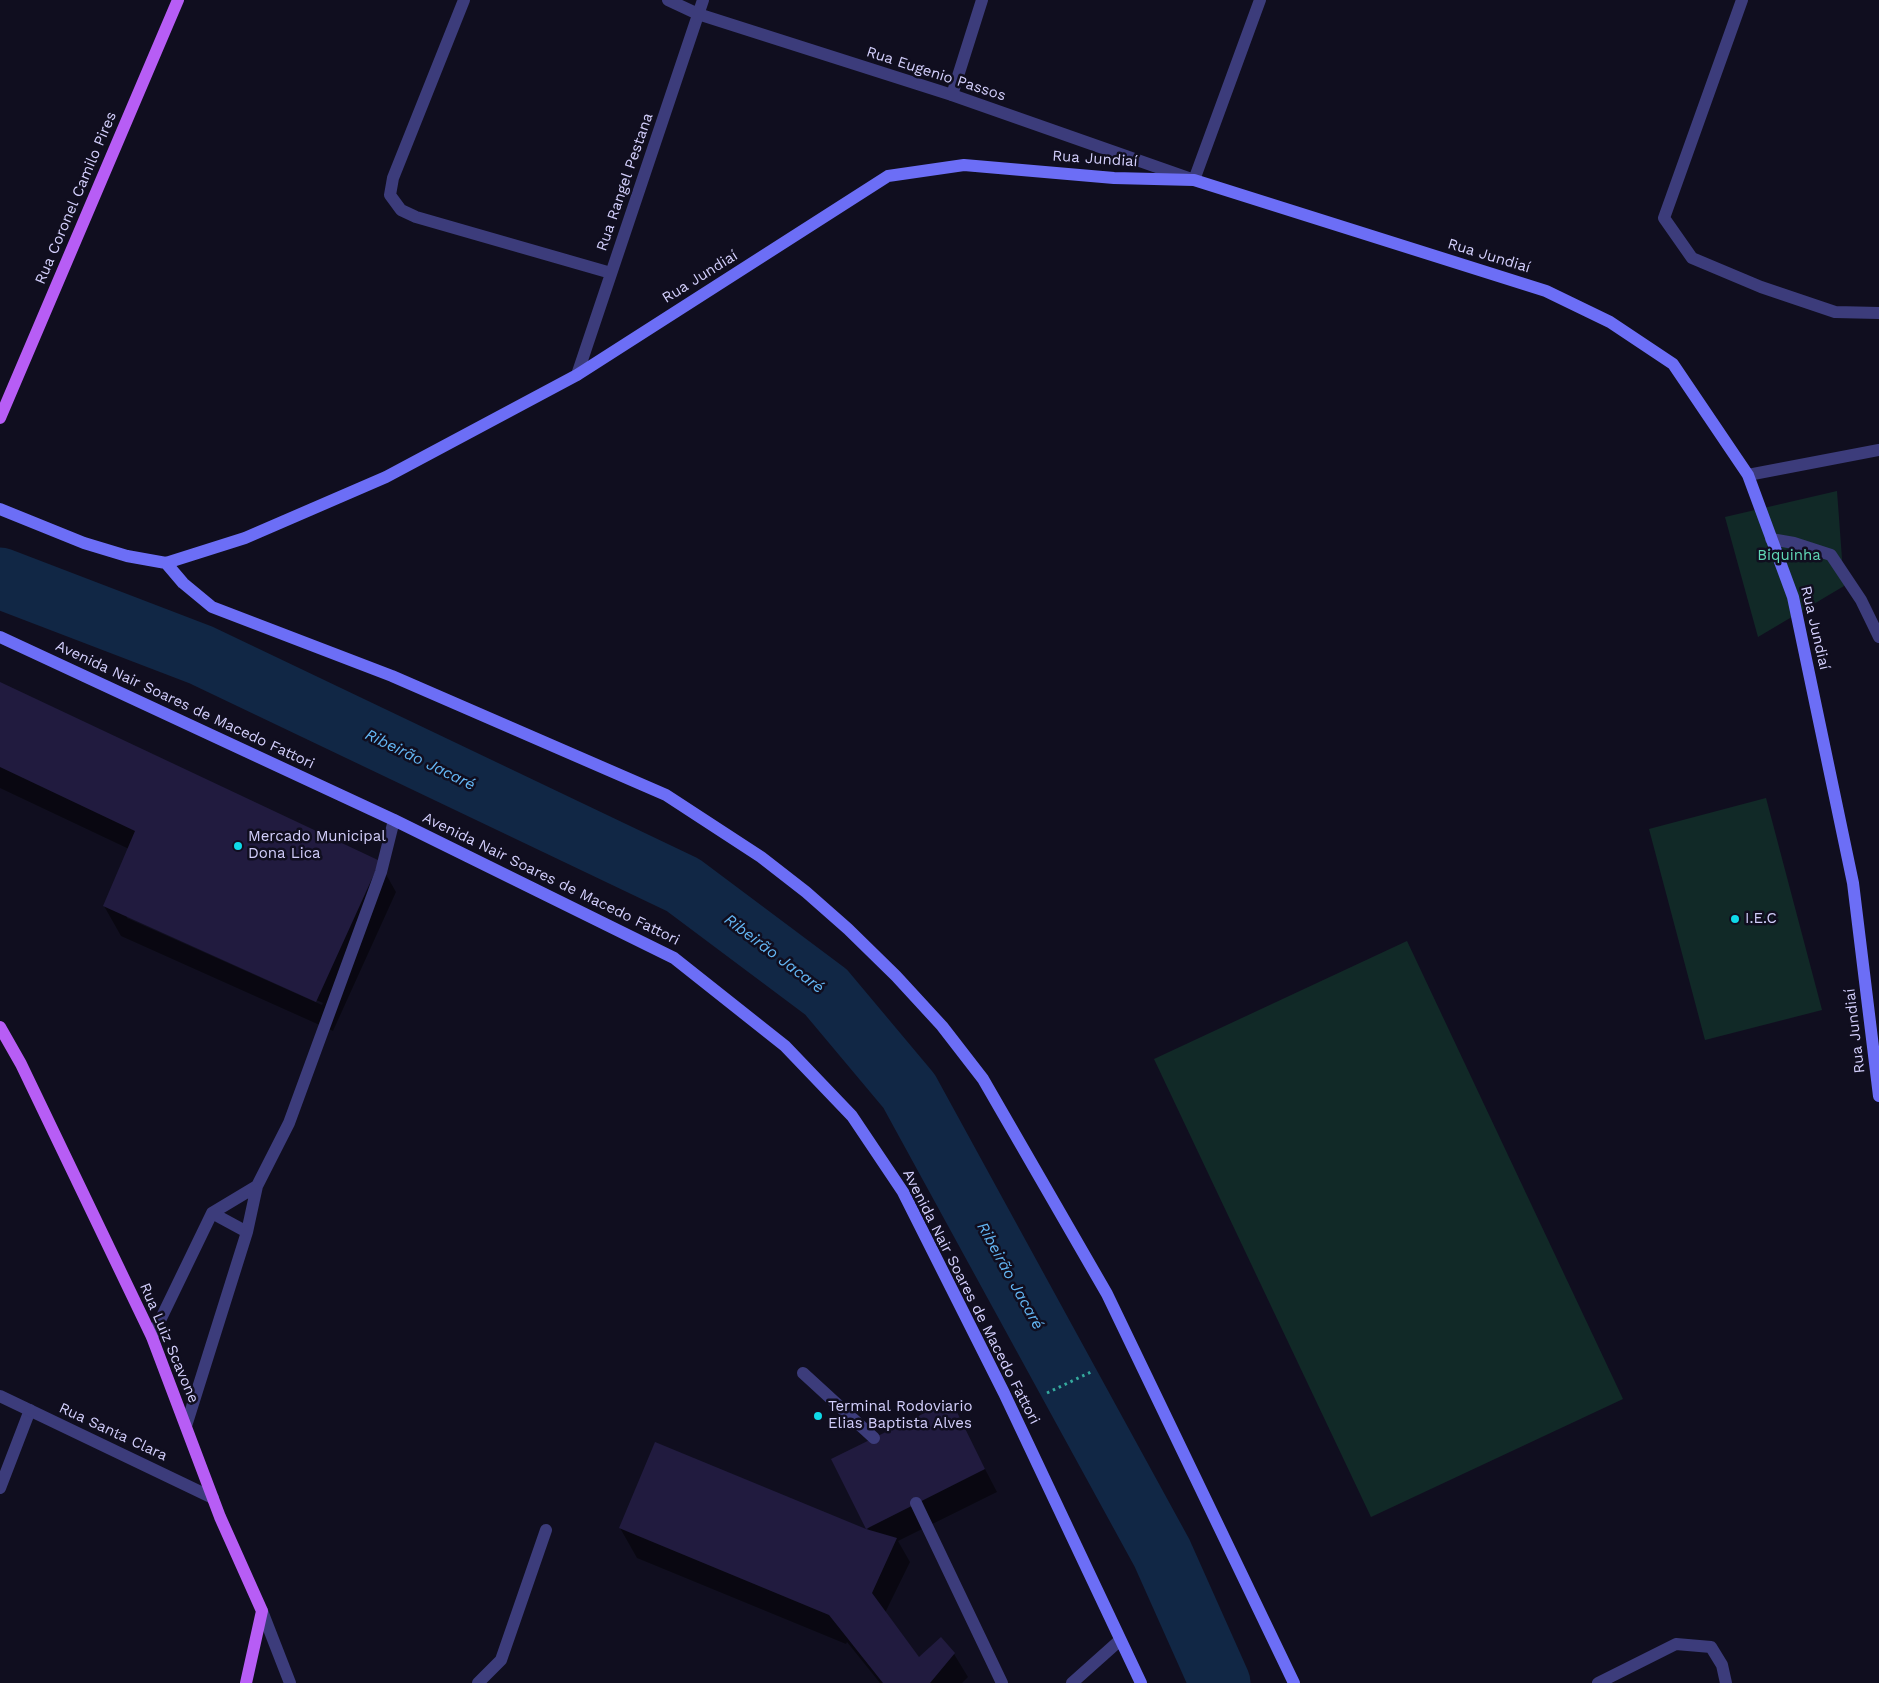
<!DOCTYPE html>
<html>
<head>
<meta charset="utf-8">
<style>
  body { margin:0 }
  canvas { display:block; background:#100e1f }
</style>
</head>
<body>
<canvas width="1879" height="1683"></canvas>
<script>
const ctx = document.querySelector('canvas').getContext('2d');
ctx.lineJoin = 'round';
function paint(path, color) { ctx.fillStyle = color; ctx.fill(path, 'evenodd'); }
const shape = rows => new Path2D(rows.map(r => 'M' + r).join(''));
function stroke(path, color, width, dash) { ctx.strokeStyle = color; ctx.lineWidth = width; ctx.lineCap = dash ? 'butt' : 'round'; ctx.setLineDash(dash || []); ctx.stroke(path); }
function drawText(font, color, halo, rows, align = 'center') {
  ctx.font = font + ' "Work Sans",sans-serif'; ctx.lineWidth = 5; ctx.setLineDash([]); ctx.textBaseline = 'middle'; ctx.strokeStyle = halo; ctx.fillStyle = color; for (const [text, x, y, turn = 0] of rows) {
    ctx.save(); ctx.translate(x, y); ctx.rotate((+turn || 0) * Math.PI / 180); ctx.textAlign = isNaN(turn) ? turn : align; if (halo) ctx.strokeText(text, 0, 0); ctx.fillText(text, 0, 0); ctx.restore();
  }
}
paint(shape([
  [1837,491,1844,586,1758,637,1725,517],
  [1766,798,1822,1010,1705,1040,1649,829],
  [1407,941,1623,1399,1371,1517,1154,1059]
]), '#112927');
paint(shape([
  [0,683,379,862,396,892,333,1031,121,936,104,906,129,849,0,788],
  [127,916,323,1003,322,1005,127,918],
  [950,1402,997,1492,898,1541,910,1562,885,1613,918,1659,941,1639,954,1654,968,1677,962,1683,880,1683,847,1642,846,1644,637,1558,620,1528,867,1530]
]), '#0007');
stroke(shape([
  [0,578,201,655,683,885,826,992,909,1091,1162,1553,1220,1683]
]), '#112745', 61);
paint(shape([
  [0,682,380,861,316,1002,103,906,135,831,0,767],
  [951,1400,985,1469,866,1529,831,1459],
  [655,1442,866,1529,897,1538,872,1593,919,1657,941,1637,955,1653,930,1683,883,1683,829,1615,619,1528]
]), '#211b3f');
stroke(shape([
  [1047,1393,1093,1371]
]), '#35aa9e', 3, [2.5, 4]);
stroke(shape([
  [952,95,982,0],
  [212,1213,247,1232],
  [152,1337,212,1213,257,1186],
  [803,1373,874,1438],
  [186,1426,247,1232,257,1186,289,1123,381,872,394,820],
  [0,1488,30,1410],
  [916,1503,1002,1683],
  [1598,1683,1676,1644,1711,1647,1722,1665,1726,1683]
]), '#3c3c7b', 12);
stroke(shape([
  [464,0,393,178,390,195,401,210,416,217,611,273],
  [668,0,698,14,952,95,1194,180,1260,0],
  [1742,0,1664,218,1692,258,1761,287,1835,312,1879,313],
  [577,375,703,0],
  [1748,475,1879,450],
  [1771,539,1794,543,1831,555,1861,600,1879,637],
  [0,1396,213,1498],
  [262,1611,290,1683],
  [478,1683,501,1660,546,1530],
  [1072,1683,1119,1641]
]), '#3c3c7b', 12);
stroke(shape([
  [0,509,84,543,127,556,166,563,245,538,386,477,577,375,888,176,964,165,1114,178,1194,180,1546,291,1610,322,1673,364,1748,475,1793,597,1853,883,1879,1096],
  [166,563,183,583,212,607,392,676,666,795,761,857,806,892,848,929,896,976,942,1026,983,1079,1107,1294,1294,1683],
  [0,637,394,820,674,958,785,1046,852,1116,903,1192,1004,1393,1141,1683]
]), '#6c6ef6', 12);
stroke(shape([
  [0,418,178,0],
  [0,1027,21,1064,152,1337,220,1517,262,1611,246,1683]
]), '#b75df5', 12);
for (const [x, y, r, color] of [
  [238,846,5,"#0fdae8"],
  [1735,919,5,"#0fdae8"],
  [818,1416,5,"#0fdae8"]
]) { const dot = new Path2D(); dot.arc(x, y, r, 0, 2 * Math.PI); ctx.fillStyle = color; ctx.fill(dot); stroke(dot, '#100e1f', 2); }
drawText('15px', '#d3cffc', '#100e1f', [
  ["Rua Eugenio Passos",936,74,18],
  ["Rua Jundiaí",1095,159,4],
  ["Rua Rangel Pestana",625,182,-71],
  ["Rua Coronel Camilo Pires",76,198,-67],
  ["Rua Jundiaí",1489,256,17],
  ["Rua Jundiaí",700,277,-32],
  ["Rua Jundiaí",1815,628,77],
  ["Avenida Nair Soares de Macedo Fattori",185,705,25],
  ["Avenida Nair Soares de Macedo Fattori",551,879,26],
  ["Rua Jundiaí",1855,1031,-97],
  ["Avenida Nair Soares de Macedo Fattori",971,1297,63],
  ["Rua Luiz Scavone",169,1343,67],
  ["Rua Santa Clara",113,1432,25]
]);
drawText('15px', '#60d7b5', '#100e1f', [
  ["Biquinha",1789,556]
]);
drawText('15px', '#d3cffc', '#100e1f', [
  ["Mercado Municipal",248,837],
  ["Dona Lica",248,854],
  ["I.E.C",1745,919],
  ["Terminal Rodoviario",828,1407],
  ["Elias Baptista Alves",828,1424]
], 'left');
drawText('italic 16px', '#64b7f5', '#100e1f', [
  ["Ribeirão Jacaré",420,760,26],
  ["Ribeirão Jacaré",774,954,37],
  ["Ribeirão Jacaré",1010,1276,61]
]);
</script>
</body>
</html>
